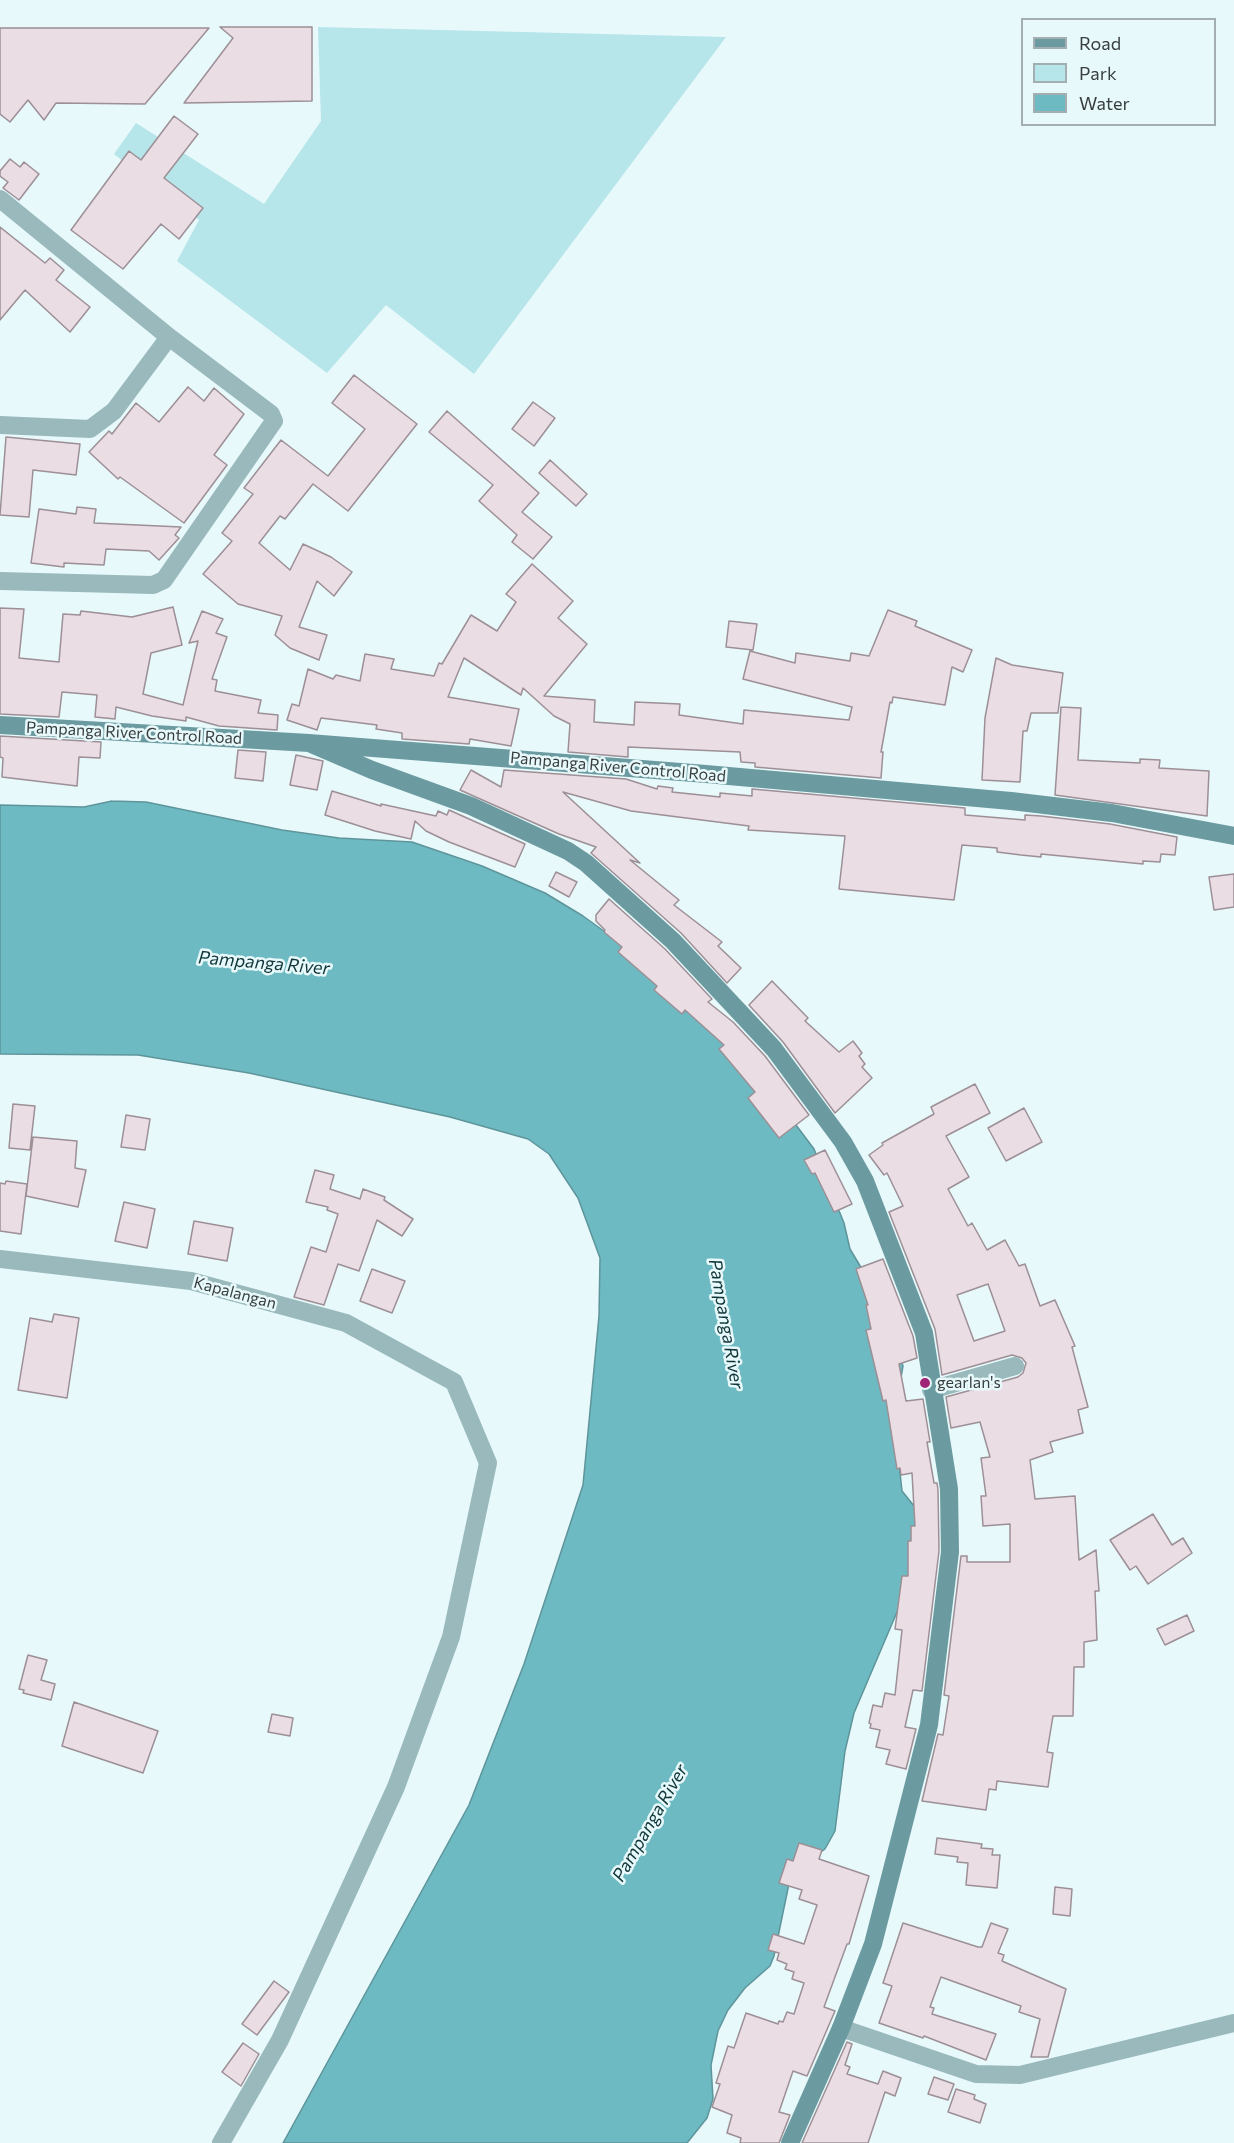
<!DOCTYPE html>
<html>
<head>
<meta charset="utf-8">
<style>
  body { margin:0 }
  #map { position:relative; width:1234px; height:2143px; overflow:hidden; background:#e8f9fb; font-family:Commissioner,sans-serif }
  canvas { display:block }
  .legend { position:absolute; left:1021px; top:18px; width:195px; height:108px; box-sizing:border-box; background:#e8f9fb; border:2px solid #a2aeb0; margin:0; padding:8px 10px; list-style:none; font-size:18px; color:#383e3f }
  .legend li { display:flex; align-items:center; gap:12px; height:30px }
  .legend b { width:30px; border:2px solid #a2aeb0 }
</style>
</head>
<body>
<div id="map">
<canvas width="1234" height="2143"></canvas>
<ul class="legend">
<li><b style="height:8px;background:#6b9ba0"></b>Road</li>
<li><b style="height:16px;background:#b6e5ea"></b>Park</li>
<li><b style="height:16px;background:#6ebac2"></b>Water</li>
</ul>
</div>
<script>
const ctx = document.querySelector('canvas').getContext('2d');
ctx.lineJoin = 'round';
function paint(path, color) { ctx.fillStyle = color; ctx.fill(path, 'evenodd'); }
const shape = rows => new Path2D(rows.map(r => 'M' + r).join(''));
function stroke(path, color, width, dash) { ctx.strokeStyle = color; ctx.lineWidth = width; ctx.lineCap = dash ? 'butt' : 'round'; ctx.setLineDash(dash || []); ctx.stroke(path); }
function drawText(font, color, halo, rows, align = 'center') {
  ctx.font = font + ' Commissioner,sans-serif'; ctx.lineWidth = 5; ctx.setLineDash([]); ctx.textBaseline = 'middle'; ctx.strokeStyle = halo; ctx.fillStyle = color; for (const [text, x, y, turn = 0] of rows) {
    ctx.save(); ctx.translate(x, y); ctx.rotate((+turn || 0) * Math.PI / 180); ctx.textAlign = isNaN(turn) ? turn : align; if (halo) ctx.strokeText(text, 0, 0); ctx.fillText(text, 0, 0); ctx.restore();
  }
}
paint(shape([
  [318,27,726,37,474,374,386,305,327,373,177,261,199,220,114,154,136,123,264,204,321,121]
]), '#b6e5ea');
const water = shape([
  [112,801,146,802,282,830,339,838,412,842,482,866,545,893,583,916,651,965,781,1105,814,1149,844,1223,850,1249,881,1301,903,1366,894,1418,902,1491,922,1516,903,1598,854,1713,845,1751,835,1831,825,1849,791,1874,774,1956,770,1966,745,1988,728,2010,718,2031,711,2065,713,2099,707,2118,687,2143,283,2143,469,1805,524,1664,583,1485,599,1316,600,1258,578,1198,549,1154,528,1139,450,1117,249,1073,138,1055,0,1054,0,805,84,807,112,801]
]);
paint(water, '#6ebac2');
stroke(water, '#5e959b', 1.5);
const building = shape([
  [220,27,312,27,312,101,184,103,233,38,220,27],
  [0,28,209,28,145,104,56,103,44,120,28,100,10,122,0,114,0,28],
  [174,116,198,134,164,178,203,208,179,239,161,224,123,269,71,230,129,151,141,160,174,116],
  [10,159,20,167,24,162,39,174,19,200,3,188,8,182,0,176,0,171,10,159],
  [0,227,45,263,50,258,64,270,56,280,90,307,70,332,25,290,0,320,0,227],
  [354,375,417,424,348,511,313,484,285,519,280,516,259,543,290,570,303,544,331,557,352,572,334,596,317,581,299,627,327,635,319,660,290,648,275,635,282,616,238,604,203,574,232,541,222,533,253,494,244,488,281,440,328,476,365,429,332,403,354,375],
  [188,387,204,401,214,388,244,414,214,455,227,465,184,523,120,477,118,479,89,452,109,431,112,434,136,403,159,422,188,387],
  [533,402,555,418,534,446,512,429,533,402],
  [447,411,539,493,522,512,552,537,533,559,512,542,517,535,479,501,493,485,429,432,447,411],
  [6,437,80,444,76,475,33,470,29,517,0,515,6,437],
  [550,460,587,494,576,506,539,473,550,460],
  [77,507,96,509,94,523,181,527,175,535,179,538,159,560,149,551,106,549,104,565,64,563,64,567,31,563,39,509,76,514,77,507],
  [532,564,573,601,558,618,587,644,544,696,595,700,594,722,634,725,635,702,680,704,679,715,743,724,744,710,849,720,852,707,743,679,750,651,795,663,796,653,850,661,851,653,869,656,888,610,917,621,915,626,972,650,963,672,952,667,945,705,893,697,892,703,890,702,881,752,883,752,881,778,755,767,755,763,741,762,740,752,628,747,628,757,568,752,570,724,554,716,523,688,521,695,464,658,448,697,519,709,511,746,470,739,469,744,402,739,402,733,376,729,377,725,321,718,317,730,287,720,292,704,299,706,308,669,333,679,336,675,360,681,365,654,394,659,391,669,434,676,439,663,442,664,471,615,497,631,516,602,506,594,532,564],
  [173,607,182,645,151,653,143,694,183,705,198,641,189,643,202,611,223,619,216,633,227,637,212,679,217,680,215,691,261,700,258,713,278,715,277,730,219,726,186,717,186,721,152,716,116,707,115,719,95,717,97,695,62,692,59,717,0,714,0,608,24,609,19,658,59,662,63,614,80,615,81,611,132,617,173,607],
  [729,621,757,624,753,650,726,647,729,621],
  [996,658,1012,665,1063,673,1058,713,1031,713,1027,731,1023,731,1020,782,982,780,985,718,996,658],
  [1061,707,1081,708,1078,760,1140,763,1140,759,1160,760,1159,768,1209,771,1207,816,1055,795,1061,707],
  [0,736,101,742,100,758,79,757,77,786,2,777,3,758,0,757,0,736],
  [238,750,266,752,263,781,235,778,238,750],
  [296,755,323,761,317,790,290,785,296,755],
  [471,770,501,787,504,770,626,779,657,789,658,786,673,788,672,792,720,797,720,793,752,796,752,789,965,808,965,815,1025,820,1025,815,1041,816,1110,824,1177,837,1175,855,1161,854,1160,862,1143,861,1143,864,1041,854,1041,857,1021,855,997,852,997,848,962,845,954,900,839,889,845,836,748,830,749,826,631,811,563,792,640,863,630,860,679,900,674,905,722,942,718,946,741,968,727,983,681,933,591,853,596,847,559,834,460,790,471,770],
  [332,791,381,806,381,804,436,816,438,811,447,815,449,810,525,844,515,867,449,842,426,831,415,821,411,839,375,831,325,815,332,791],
  [556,872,577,882,569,897,549,886,556,872],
  [1234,874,1234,907,1214,910,1209,877,1234,874],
  [609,899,665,949,712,999,708,1002,733,1022,765,1056,809,1115,779,1138,748,1098,755,1092,719,1049,724,1045,685,1010,682,1014,654,990,657,986,618,952,622,947,604,932,605,930,596,921,596,915,609,899],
  [772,981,808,1018,805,1021,839,1052,853,1041,862,1053,859,1056,865,1064,862,1067,872,1078,835,1113,783,1042,749,1005,772,981],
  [975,1084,990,1113,946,1136,969,1177,948,1189,968,1226,972,1223,987,1250,1005,1240,1019,1266,1025,1264,1040,1306,1055,1300,1075,1346,1072,1347,1088,1407,1078,1410,1083,1433,1050,1442,1053,1452,1030,1460,1035,1499,1075,1496,1079,1560,1096,1550,1099,1591,1095,1591,1097,1640,1084,1642,1084,1667,1074,1667,1073,1716,1053,1716,1047,1752,1053,1753,1048,1787,997,1781,996,1790,989,1789,986,1810,922,1801,938,1734,943,1735,949,1696,944,1695,961,1556,967,1556,967,1562,1010,1562,1010,1524,983,1526,981,1496,986,1496,981,1458,990,1457,980,1422,951,1428,946,1397,1018,1377,1023,1373,1026,1363,1022,1358,1012,1355,942,1375,935,1329,889,1212,903,1206,887,1173,884,1175,869,1155,883,1145,882,1143,934,1114,931,1107,975,1084],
  [988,1284,1005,1331,974,1341,957,1295,988,1284],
  [13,1104,35,1106,30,1150,9,1148,13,1104],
  [1024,1108,1042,1142,1006,1161,988,1128,1024,1108],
  [126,1115,150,1119,145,1150,121,1147,126,1115],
  [33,1137,77,1141,75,1168,86,1170,78,1207,26,1196,33,1137],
  [825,1150,852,1204,834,1212,815,1173,812,1174,804,1160,825,1150],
  [315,1170,334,1175,330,1189,360,1199,363,1189,385,1197,384,1200,413,1219,402,1236,377,1220,359,1271,338,1264,324,1305,294,1297,311,1247,326,1252,338,1214,327,1210,328,1207,306,1202,315,1170],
  [6,1181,27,1184,21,1234,0,1231,0,1183,5,1184,6,1181],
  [124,1202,155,1209,147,1248,115,1241,124,1202],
  [194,1221,233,1228,227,1261,188,1254,194,1221],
  [883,1259,913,1336,917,1358,899,1364,906,1401,923,1399,930,1442,927,1442,934,1483,937,1483,938,1490,939,1551,922,1691,913,1690,905,1727,916,1729,906,1769,886,1764,890,1750,876,1747,880,1730,870,1728,871,1724,869,1723,873,1705,882,1707,885,1693,895,1695,902,1630,895,1629,902,1576,908,1576,908,1541,911,1541,911,1526,915,1526,912,1473,901,1475,900,1468,897,1469,886,1400,883,1401,866,1330,871,1329,866,1305,868,1305,856,1269,883,1259],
  [372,1269,405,1281,392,1313,360,1301,372,1269],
  [54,1314,79,1318,67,1398,18,1390,30,1318,52,1322,54,1314],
  [1153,1514,1172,1545,1183,1538,1192,1553,1148,1584,1136,1566,1130,1570,1110,1540,1153,1514],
  [1187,1615,1194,1631,1165,1645,1157,1629,1187,1615],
  [28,1655,47,1660,41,1680,55,1684,51,1700,23,1693,24,1690,19,1689,28,1655],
  [74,1702,158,1731,143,1773,62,1746,74,1702],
  [272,1714,293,1718,290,1736,268,1732,272,1714],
  [937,1838,982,1844,981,1848,993,1849,992,1855,1000,1855,997,1888,966,1885,968,1863,957,1862,958,1857,935,1854,937,1838],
  [799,1843,822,1850,819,1859,869,1876,849,1944,847,1944,824,2007,835,2011,807,2076,793,2071,779,2112,790,2115,779,2143,740,2143,741,2138,727,2133,732,2115,712,2107,720,2084,716,2083,728,2046,734,2048,746,2013,778,2024,779,2021,783,2022,787,2012,794,2014,804,1983,792,1979,794,1972,785,1969,787,1964,777,1960,779,1953,768,1950,773,1934,804,1944,817,1905,799,1899,802,1890,779,1883,787,1859,793,1861,799,1843],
  [1055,1887,1072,1889,1070,1916,1053,1914,1055,1887],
  [903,1923,978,1947,982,1947,991,1923,1008,1929,998,1953,1004,1955,1002,1961,1066,1989,1048,2057,1031,2057,1040,2019,1019,2012,1021,2006,941,1977,930,2007,934,2008,932,2014,996,2034,986,2060,924,2036,923,2038,879,2023,892,1986,883,1983,903,1923],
  [274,1981,289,1992,257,2035,242,2024,274,1981],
  [847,2042,852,2044,845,2065,850,2067,847,2074,878,2084,883,2071,901,2078,895,2096,885,2092,868,2143,802,2143,847,2042],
  [243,2043,259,2054,241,2086,222,2072,243,2043],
  [934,2077,954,2084,948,2100,928,2094,934,2077],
  [956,2089,975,2095,974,2099,986,2104,980,2123,948,2112,956,2089]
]);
paint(building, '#ebdde4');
stroke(building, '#9c8f95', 1.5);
stroke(shape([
  [0,199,169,337,271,414,274,421,164,580,153,585,0,581],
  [0,425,90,429,114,411,169,337],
  [0,1259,191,1281,346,1323,454,1382,488,1463,451,1637,396,1787,280,2040,221,2143],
  [931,1390,1015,1366],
  [841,2028,976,2074,1020,2075,1234,2023]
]), '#99b9bc', 18);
stroke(shape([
  [0,725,309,743,706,774,1011,801,1112,813,1234,836],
  [309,743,372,770,471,806,568,851,586,863,673,941,774,1049,843,1142,865,1181,924,1333,949,1489,950,1552,929,1725,873,1944,841,2028,790,2143]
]), '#6b9ba0', 18);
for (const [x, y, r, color] of [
  [925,1383,6,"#a02276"]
]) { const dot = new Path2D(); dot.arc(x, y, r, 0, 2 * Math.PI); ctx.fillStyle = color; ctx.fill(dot); stroke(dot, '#e8f9fb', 2); }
drawText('16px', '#383e3f', '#e8f9fb', [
  ["Pampanga River Control Road",134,733,3],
  ["Pampanga River Control Road",618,767,5],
  ["Kapalangan",235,1293,15]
]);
drawText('16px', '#383e3f', '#e8f9fb', [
  ["gearlan's",937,1383]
], 'left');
drawText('italic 18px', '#10363a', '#e8f9fb', [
  ["Pampanga River",264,963,5],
  ["Pampanga River",726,1324,80],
  ["Pampanga River",650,1823,-60]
]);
</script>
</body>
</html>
